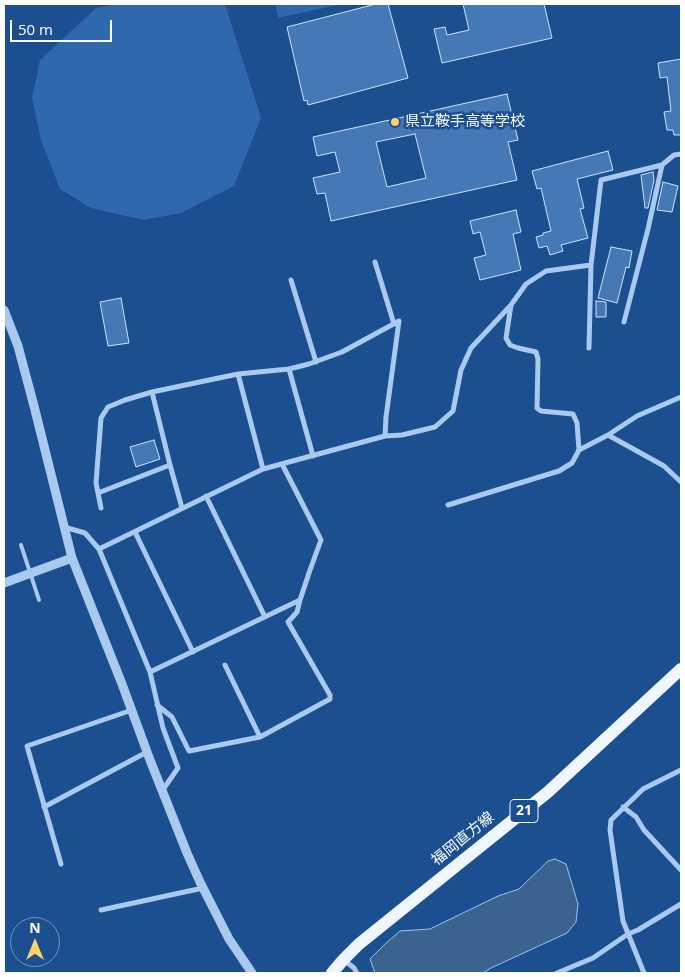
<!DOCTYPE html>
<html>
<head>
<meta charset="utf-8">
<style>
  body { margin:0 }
  #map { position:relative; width:685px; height:977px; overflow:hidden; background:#1b4f8f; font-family:"Open Sans",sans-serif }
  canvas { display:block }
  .frame { position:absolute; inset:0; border:5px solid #fff; pointer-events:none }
  .north { position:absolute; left:10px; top:917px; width:50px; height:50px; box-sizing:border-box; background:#1b4f8f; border:1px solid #7695bc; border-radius:50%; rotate:0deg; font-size:14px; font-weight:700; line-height:20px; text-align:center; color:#fff }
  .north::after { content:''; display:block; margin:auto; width:18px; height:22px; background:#ffd166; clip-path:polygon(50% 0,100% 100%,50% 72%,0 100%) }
  .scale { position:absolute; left:10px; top:20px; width:102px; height:22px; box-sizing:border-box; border:2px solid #fff; border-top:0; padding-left:6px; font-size:15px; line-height:18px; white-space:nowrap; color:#fff; -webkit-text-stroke:4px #1b4f8f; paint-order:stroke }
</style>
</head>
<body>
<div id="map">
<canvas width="685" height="977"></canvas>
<div class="frame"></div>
<div class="north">N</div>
<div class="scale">50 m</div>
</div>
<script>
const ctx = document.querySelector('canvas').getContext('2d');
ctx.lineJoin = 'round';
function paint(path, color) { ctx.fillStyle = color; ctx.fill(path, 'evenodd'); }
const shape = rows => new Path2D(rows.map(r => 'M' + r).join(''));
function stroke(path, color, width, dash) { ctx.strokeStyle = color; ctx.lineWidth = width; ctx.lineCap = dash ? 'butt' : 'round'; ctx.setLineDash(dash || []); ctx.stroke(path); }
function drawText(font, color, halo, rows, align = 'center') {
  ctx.font = font + ' "Open Sans","Noto Sans JP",sans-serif'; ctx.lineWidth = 5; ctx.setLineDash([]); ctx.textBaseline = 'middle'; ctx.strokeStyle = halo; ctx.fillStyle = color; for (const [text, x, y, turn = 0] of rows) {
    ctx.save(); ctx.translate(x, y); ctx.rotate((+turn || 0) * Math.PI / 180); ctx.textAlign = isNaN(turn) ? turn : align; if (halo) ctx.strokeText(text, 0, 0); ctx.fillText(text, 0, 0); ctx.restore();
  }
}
paint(shape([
  [116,4,225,4,261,118,234,186,181,213,144,220,91,208,60,189,41,140,32,98,40,60,96,8],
  [275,4,342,4,278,18]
]), '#2e69ad');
const water = shape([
  [555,859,566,864,578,904,576,922,567,933,491,968,483,973,375,973,370,959,384,945,400,931,430,929,498,896,519,889,548,861,555,859]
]);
paint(water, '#3c6290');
stroke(water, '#9cc4f0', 1);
const building = shape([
  [376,4,388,4,408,78,308,105,307,100,304,101,287,27,376,4],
  [463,4,544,4,552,38,442,63,434,29,445,27,447,35,469,30,463,4],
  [681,59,681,135,674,135,673,130,667,130,664,112,671,111,667,77,660,78,658,63,681,59],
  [507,94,518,140,508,142,517,180,331,221,325,193,317,194,313,178,340,172,335,152,317,156,313,137,507,94],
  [415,134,426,178,387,187,376,142,415,134],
  [608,151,613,170,577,179,584,208,580,209,588,238,561,245,563,251,550,255,547,246,539,248,536,237,543,235,543,233,551,231,541,188,537,189,532,171,608,151],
  [653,172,654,180,648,208,645,208,641,175,653,172],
  [663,182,678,186,672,212,657,210,663,182],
  [516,210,521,232,513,234,521,270,480,280,474,258,486,255,480,232,473,234,470,221,516,210],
  [611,247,632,251,629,268,626,267,617,303,598,298,611,247],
  [121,298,129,343,108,346,100,302,121,298],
  [596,301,606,302,606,317,596,317,596,301],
  [154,440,160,459,136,467,130,447,154,440]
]);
paint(building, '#4478b7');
stroke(building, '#cfe3fa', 1);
stroke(shape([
  [21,545,39,600]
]), '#a9c9ee', 4);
stroke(shape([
  [375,262,394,324],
  [291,280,316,362],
  [511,305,506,338,510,345,518,348,536,352,538,359,537,408,541,411,573,414,577,423,579,450],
  [624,322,648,229,662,165],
  [589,348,591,265],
  [289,369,313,456],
  [238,374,263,469],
  [152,392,170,465,182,508],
  [608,435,664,466,681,482],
  [98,493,170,465],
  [206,496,265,617],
  [448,505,559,471,572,463,579,450,608,435,637,416,681,397],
  [101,508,96,483,101,418,108,407,125,400,152,392,238,374,289,369,309,364,342,352,399,321,386,417,385,436],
  [64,527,85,533,99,549,150,672,163,728,178,768,162,791],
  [135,532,193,652],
  [99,549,263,469,385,436,402,435,435,427,453,411,461,370,471,348,511,305,526,284,546,271,591,265,601,180,662,165,674,155,681,154],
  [225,665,260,737],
  [150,672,300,600,310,570,321,540,282,464],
  [157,705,172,717,189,751,260,737,330,699,330,695,288,622,297,612,300,600],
  [44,807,147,752],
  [623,807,636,817,644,830,681,870],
  [61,864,27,746,132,710],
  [101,910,203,888],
  [344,960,354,968,357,973],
  [557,973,593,958,628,934,638,930,681,904],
  [644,973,623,921,610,830,611,820,643,789,681,770]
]), '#a9c9ee', 5);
stroke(shape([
  [4,310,18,346,34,406,72,558,122,684,150,760,187,853,200,882,229,939,252,973],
  [4,583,72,558]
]), '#a9c9ee', 9);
stroke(shape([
  [332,973,343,960,359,944,548,792,681,669]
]), '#f0f6ff', 12);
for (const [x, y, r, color] of [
  [395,122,5,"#ffd166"]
]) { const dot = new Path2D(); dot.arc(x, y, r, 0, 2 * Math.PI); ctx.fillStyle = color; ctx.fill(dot); stroke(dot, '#1b4f8f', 2); }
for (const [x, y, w] of [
  [524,811,28]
]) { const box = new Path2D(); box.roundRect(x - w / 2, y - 11.5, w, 23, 4); ctx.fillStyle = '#1b4f8f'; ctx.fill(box); stroke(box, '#fff', 1); }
drawText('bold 14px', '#fff', null, [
  ["21",524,811]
]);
drawText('15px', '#fff', '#1b4f8f', [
  ["県立鞍手高等学校",405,122]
], 'left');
drawText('15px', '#fff', '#1b4f8f', [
  ["福岡直方線",463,839,-39]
]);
</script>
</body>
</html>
